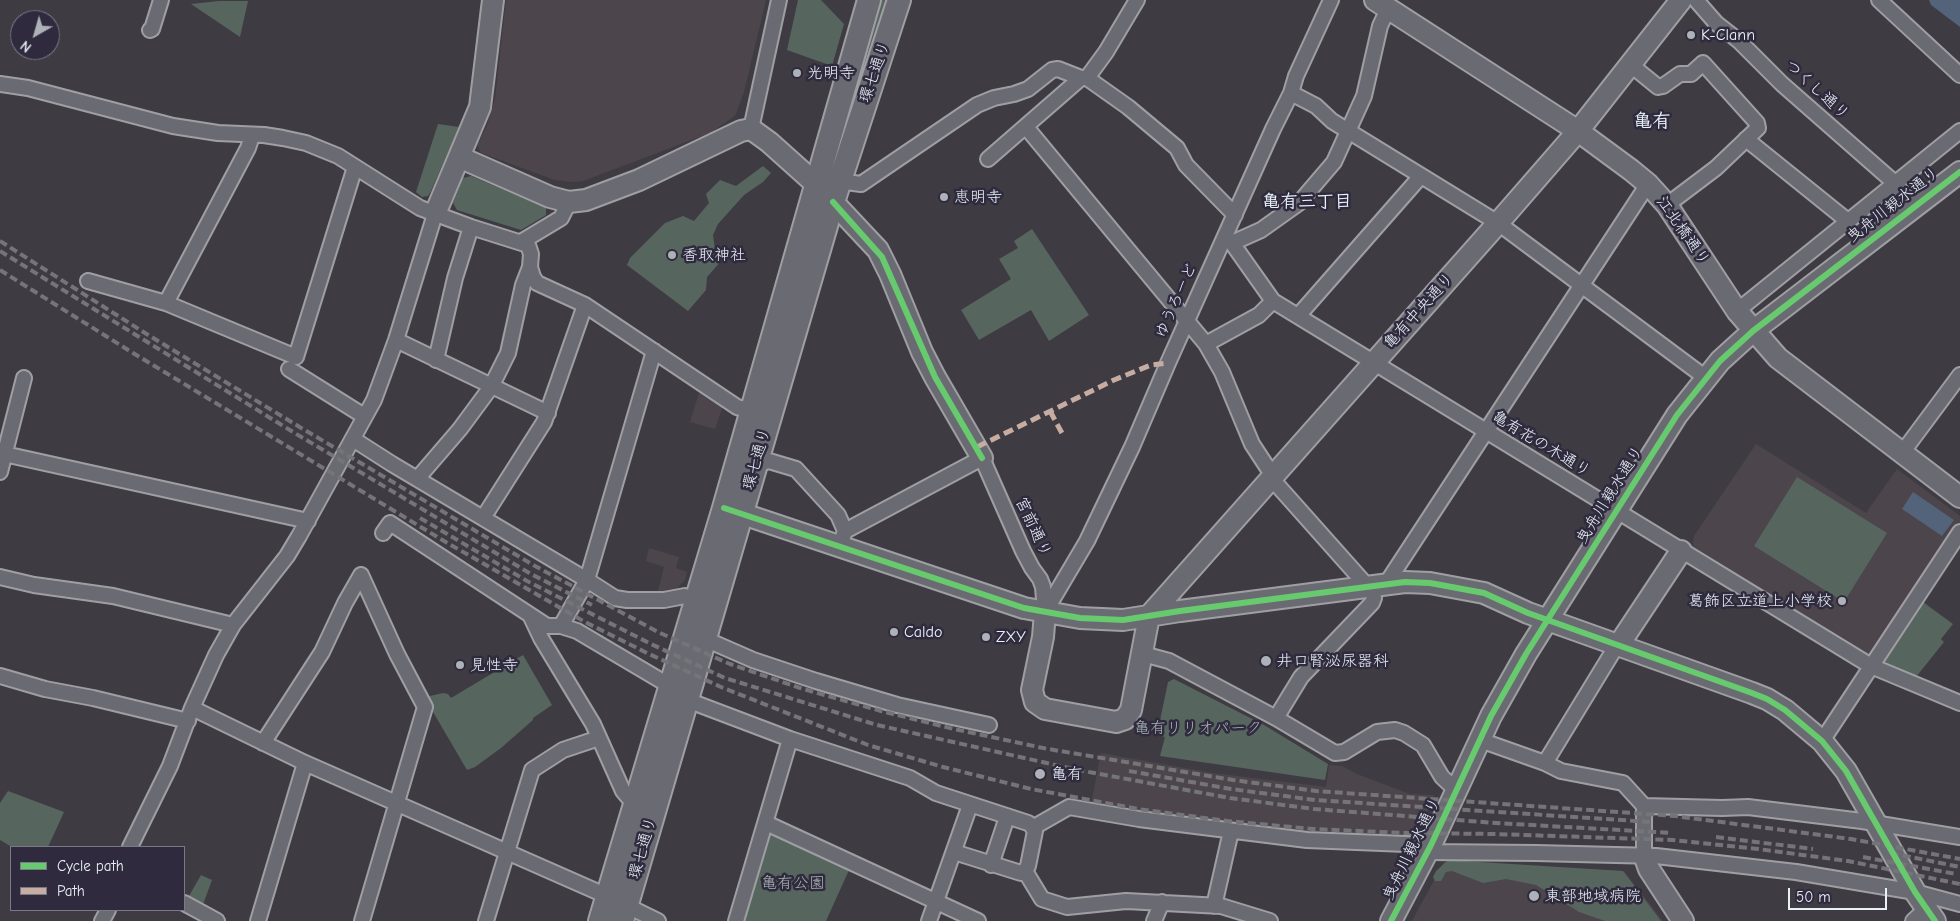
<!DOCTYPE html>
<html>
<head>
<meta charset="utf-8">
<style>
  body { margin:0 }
  #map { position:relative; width:1960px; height:921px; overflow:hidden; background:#3f3b42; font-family:"Comic Neue",sans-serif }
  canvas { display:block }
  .legend { position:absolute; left:10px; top:846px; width:175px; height:65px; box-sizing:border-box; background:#2f2a3d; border:1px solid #797a88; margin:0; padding:6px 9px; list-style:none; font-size:15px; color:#e8f1f8 }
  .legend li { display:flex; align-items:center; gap:10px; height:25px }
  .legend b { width:25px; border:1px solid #797a88 }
  .north { position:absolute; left:10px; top:10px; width:50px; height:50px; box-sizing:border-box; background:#2f2a3d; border:1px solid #797a88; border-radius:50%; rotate:218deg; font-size:14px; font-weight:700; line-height:20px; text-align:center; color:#e8f1f8 }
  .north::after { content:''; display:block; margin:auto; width:18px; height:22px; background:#adb1b8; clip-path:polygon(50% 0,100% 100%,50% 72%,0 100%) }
  .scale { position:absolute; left:1788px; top:888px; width:99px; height:22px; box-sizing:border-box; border:2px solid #e8f1f8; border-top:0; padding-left:6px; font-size:15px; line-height:18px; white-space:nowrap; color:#e8f1f8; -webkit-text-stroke:4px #2f2a3d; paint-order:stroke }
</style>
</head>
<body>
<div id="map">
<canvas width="1960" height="921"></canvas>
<ul class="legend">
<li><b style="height:6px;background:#67ca6e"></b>Cycle path</li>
<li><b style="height:6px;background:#c7aca2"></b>Path</li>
</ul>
<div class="north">N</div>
<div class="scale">50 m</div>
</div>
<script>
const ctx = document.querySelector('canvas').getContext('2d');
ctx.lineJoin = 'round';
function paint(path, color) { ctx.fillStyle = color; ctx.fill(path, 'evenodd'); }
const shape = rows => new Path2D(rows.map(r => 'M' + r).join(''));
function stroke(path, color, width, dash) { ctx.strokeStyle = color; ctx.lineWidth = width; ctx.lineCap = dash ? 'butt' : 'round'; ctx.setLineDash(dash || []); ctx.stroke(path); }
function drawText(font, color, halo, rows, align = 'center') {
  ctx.font = font + ' "Comic Neue","Klee One",sans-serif'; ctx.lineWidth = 5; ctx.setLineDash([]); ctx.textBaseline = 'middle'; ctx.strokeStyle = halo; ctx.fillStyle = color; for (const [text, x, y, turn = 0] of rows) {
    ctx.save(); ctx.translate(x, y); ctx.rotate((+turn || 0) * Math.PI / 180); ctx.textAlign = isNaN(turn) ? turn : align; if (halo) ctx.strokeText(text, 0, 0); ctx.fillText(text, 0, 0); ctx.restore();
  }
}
paint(shape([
  [506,0,766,0,744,92,735,116,710,133,583,181,571,182,555,180,481,153,477,145,487,126,495,99],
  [700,390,723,405,715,429,690,422],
  [1756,444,1866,513,1897,469,1960,516,1960,523,1873,653,1864,657,1692,549,1694,536],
  [649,548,679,557,676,568,687,572,685,580,674,591,666,593,658,591,664,567,646,561],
  [1101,753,1213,773,1326,787,1329,765,1342,766,1357,774,1410,794,1434,795,1416,838,1309,832,1181,819,1091,804],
  [1444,862,1624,871,1663,921,1412,921]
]), '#4d454c');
paint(shape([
  [798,0,821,0,844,24,832,66,787,50],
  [877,0,892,0,838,152,834,152],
  [219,1,248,1,240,37,191,4],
  [438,124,459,127,431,191,428,196,422,197,416,192],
  [763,166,771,173,763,182,744,195,718,224,713,235,715,249,723,259,707,277,706,290,688,311,627,265,630,258,665,223,683,216,694,221,709,203,706,194,720,180,736,186],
  [471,176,546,208,546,215,521,230,457,210,453,203,463,178],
  [1032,229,1089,315,1049,341,1031,310,979,340,961,310,1011,279,999,259,1018,248,1014,241],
  [1797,477,1887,533,1844,602,1754,546],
  [1923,602,1953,624,1941,639,1944,642,1916,677,1883,664,1883,658],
  [523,655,552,705,533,718,533,720,501,748,475,767,467,770,426,700,430,696,443,693,448,694,451,698],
  [1174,679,1264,725,1328,764,1325,780,1160,756,1165,737,1157,735,1168,682],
  [8,791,64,812,48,847,12,847,0,840,0,803],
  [770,831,849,870,826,921,742,921],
  [1448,860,1623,871,1661,921,1605,921,1579,912,1536,885,1506,879,1483,883,1452,871,1446,872,1441,881,1435,881,1433,877,1436,871],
  [201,875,212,880,201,910,185,903]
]), '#57655f');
paint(shape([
  [1929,0,1960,0,1960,27,1931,5],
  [1913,492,1954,520,1942,536,1902,509]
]), '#53637a');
const street = shape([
  [1696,0,1716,23,1739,41,1782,84,1896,184,1914,207],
  [1879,0,1960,75],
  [150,30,152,29,161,0],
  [1631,65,1658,87,1663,86,1680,74,1691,74,1703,63,1757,123,1758,128,1716,168,1667,205],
  [1087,78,1128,107,1177,148,1186,165,1235,215],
  [0,84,28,88,173,126,218,133,264,135,283,138,306,143,338,156,420,208,471,227,528,245,531,254,530,267,533,277,537,283,585,305,737,407,751,411],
  [1291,93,1316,106,1332,121,1498,223,1706,378],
  [1026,127,1206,344,1222,372,1252,444,1273,476],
  [751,129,779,0],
  [1746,139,1849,222],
  [988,159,1081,78,1087,78,1106,52,1137,0],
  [839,181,861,184,977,105,994,98,1014,94,1028,89,1052,70,1058,69,1081,78],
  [1224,238,1232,243,1261,230,1299,203,1334,162,1364,96,1380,26,1388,9],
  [521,242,561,218,569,202],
  [1232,243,1273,301,1871,666,1960,703],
  [88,281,166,303,296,357,355,167],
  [166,303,248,148,252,136],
  [1737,311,1960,131],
  [1298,316,1421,176],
  [396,340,548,413],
  [1206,344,1259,315,1273,301],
  [436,360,455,278,471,227],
  [289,369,364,416],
  [353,439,392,464,587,580,654,351],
  [0,453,308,521],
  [1902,453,1960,375],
  [755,465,769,461,796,469,838,515,845,531],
  [0,472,24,378],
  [1271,478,1368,587],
  [417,479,460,429,491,387,508,353,523,285,530,267],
  [483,518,544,422,585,305],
  [383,533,390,523,547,626,561,626,577,631,670,686,687,700,790,739,910,778,936,793,1028,823,1031,825,1035,831,1028,866,1025,871,1021,873,954,852],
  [840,546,845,531,982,458,1023,551,1032,568,1040,579,1043,587,1045,612],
  [361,575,397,654,425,707,362,921],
  [0,577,34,585,113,596,233,625],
  [1386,584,1648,184],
  [1045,612,1087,541,1132,447,1168,363,1273,129,1291,93,1296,76,1331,0],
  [531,617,541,638,593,724,623,791,628,797,635,802],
  [561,626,587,580,615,598,627,600,664,600,685,596,696,600],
  [705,639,753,660,816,681,897,705,989,725],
  [1143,654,1169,661,1276,718,1335,753,1344,752,1377,732,1395,730,1404,733,1423,745,1442,777,1456,790],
  [0,676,45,689,93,698,188,721],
  [192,708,305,763,607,896,658,921],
  [1276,718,1301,677,1372,603,1374,598,1371,586],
  [1480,740,1545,763,1561,771,1623,783,1644,806,1644,855],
  [1822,741,1960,532],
  [263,743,322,652,345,603,361,575],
  [1545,763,1617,645],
  [1644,806,1722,808,1748,807,1862,821,1960,837],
  [766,823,978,921],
  [1034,827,1069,807,1139,819,1307,840,1431,845],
  [130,847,170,766,192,708,216,655,233,625,287,556,299,536,374,400,396,340,435,214],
  [1427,852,1536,853,1656,856,1796,872,1915,892,1960,904],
  [991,865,1007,817],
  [1025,871,1042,899,1067,907,1126,901,1221,906,1270,921],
  [184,903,217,921],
  [1214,906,1231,831],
  [102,921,108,910],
  [258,921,305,763],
  [486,921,532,770,563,750,599,738],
  [736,921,790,739],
  [929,921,970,805],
  [1154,921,1162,902],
  [1913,921,1926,909]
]);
const secondary = shape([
  [1375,0,1578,131,1631,170,1648,184,1667,205,1737,311,1778,358,1960,497],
  [459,157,550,197,569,202,586,200,639,180,741,131,751,129,769,142,817,185,878,250,890,274,922,352,935,377,982,458],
  [435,214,480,107,493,0],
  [728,509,1024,608,1080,618,1123,620,1180,611,1405,582,1430,583,1484,593,1528,613,1752,693,1767,699,1785,710,1822,741,1846,771,1915,892,1935,921],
  [1045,612,1043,637,1032,690,1035,702,1045,709,1116,722,1125,719,1131,710,1149,616],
  [1149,616,1498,223,1578,131,1681,0],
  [1618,646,1681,551],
  [1644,855,1649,869,1683,921],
  [1391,921,1431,845,1491,716,1526,654,1677,415,1720,361,1753,331,1960,172]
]);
const primary = shape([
  [600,921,724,508,869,0],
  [622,921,833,202,899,0]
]);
stroke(street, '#9f9fa3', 18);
stroke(secondary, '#9f9fa3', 24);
stroke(primary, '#9f9fa3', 26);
stroke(street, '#6a6b72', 14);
stroke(secondary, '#6a6b72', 20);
stroke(primary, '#6a6b72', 22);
stroke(shape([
  [0,241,145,333,298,426,535,566,658,632,730,664,800,688,881,711,954,729,1048,749,1233,780,1316,791,1675,816,1851,839,1960,859],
  [0,251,293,432,531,574,592,605],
  [0,270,133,353,444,541,585,622,647,653,721,687,868,745,943,767,1031,789,1138,809,1227,821,1313,829,1404,833,1495,834,1673,840,1758,849,1848,861,1960,884],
  [420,518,527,581,651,644,725,678,877,725,1078,770,1230,798,1314,809,1496,823,1672,833],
  [1129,771,1231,789,1315,800,1651,822],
  [1716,837,1813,849],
  [1891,853,1960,867],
  [1863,857,1956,874]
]), '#757479', 4, [8, 4]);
stroke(shape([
  [1050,411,1063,435],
  [977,447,1114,380,1151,365,1168,363]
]), '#c7aca2', 5, [10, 5]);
stroke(shape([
  [833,202,882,257,935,377,982,458],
  [724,508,1024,608,1080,618,1123,620,1180,611,1405,582,1430,583,1484,593,1528,613,1752,693,1767,699,1785,710,1822,741,1846,771,1915,892,1935,921],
  [1391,921,1431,845,1491,716,1526,654,1677,415,1720,361,1753,331,1960,172]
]), '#67ca6e', 6);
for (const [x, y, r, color] of [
  [1691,35,5,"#adb1b8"],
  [797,73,5,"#adb1b8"],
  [944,197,5,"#adb1b8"],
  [672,255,5,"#adb1b8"],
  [1842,601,5,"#adb1b8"],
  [894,632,5,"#adb1b8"],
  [986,637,5,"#adb1b8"],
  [1266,661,6,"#adb1b8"],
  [460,665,5,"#adb1b8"],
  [1040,774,6,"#adb1b8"],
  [1534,896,6,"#adb1b8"]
]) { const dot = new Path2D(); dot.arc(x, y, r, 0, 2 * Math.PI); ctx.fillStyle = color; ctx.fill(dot); stroke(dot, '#2f2a3d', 2); }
drawText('16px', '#e8f1f8', '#2f2a3d', [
  ["K-Clann",1701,35],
  ["光明寺",807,73],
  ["恵明寺",954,197],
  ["香取神社",682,255],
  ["葛飾区立道上小学校",1832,601,"right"],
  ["Caldo",904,632],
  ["ZXY",996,637],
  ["井口腎泌尿器科",1277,661],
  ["見性寺",470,665],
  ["亀有",1051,774],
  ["東部地域病院",1545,896]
], 'left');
drawText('16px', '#e8f1f8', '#2f2a3d', [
  ["環七通り",875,72,-71],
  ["つくし通り",1817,90,42],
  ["曳舟川親水通り",1893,205,-38],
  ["江北橋通り",1683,231,55],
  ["ゆうろーど",1176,301,-66],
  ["亀有中央通り",1419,311,-48],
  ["亀有花の木通り",1541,444,31],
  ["環七通り",757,459,-74],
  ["曳舟川親水通り",1610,495,-58],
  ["宮前通り",1033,527,65],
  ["環七通り",643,848,-74],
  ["曳舟川親水通り",1412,849,-64]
]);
drawText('16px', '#a9b5b5', '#2f2a3d', [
  ["亀有リリオパーク",1198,728],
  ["亀有公園",793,883]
]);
drawText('bold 18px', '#e8f1f8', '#2f2a3d', [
  ["亀有三丁目",1307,202]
]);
drawText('bold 19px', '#e8f1f8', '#2f2a3d', [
  ["亀有",1652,122]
]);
</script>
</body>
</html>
